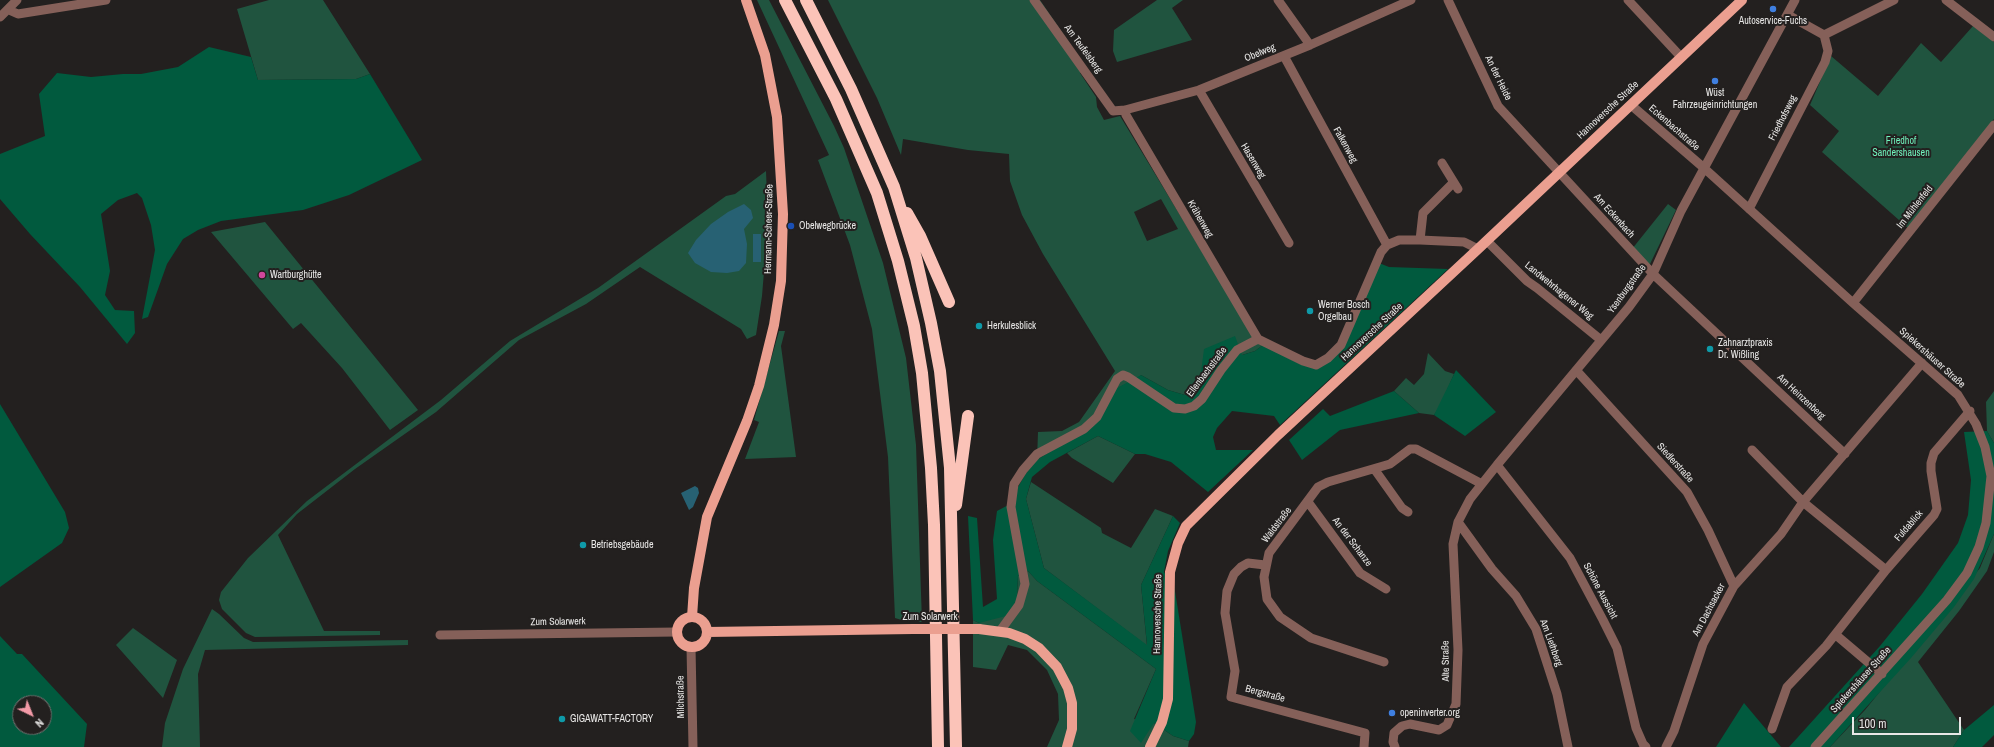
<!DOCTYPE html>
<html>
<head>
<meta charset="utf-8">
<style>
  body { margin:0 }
  #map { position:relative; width:1994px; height:747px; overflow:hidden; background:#23201f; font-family:"Archivo Narrow",sans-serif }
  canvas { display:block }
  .north { position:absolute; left:12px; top:695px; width:40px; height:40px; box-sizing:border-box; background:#23201f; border:1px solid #72706f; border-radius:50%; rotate:137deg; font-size:11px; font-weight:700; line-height:16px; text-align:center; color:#e8e7e6 }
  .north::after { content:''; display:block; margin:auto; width:14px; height:18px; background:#f39aa7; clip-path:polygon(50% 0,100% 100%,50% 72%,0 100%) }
  .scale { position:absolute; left:1852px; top:717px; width:109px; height:18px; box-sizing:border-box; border:2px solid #e8e7e6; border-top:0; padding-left:5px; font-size:12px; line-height:14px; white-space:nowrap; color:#e8e7e6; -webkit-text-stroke:3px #23201f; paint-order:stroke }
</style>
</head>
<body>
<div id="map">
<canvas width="1994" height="747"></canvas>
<div class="north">N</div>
<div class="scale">100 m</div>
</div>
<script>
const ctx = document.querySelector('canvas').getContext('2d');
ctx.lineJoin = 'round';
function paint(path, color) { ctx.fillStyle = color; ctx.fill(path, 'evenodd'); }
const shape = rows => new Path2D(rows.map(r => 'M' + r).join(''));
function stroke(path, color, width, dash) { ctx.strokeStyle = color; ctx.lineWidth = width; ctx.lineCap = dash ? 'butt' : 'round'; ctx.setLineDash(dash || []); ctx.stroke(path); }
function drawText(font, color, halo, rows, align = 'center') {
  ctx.font = font + ' "Archivo Narrow",sans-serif'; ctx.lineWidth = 4; ctx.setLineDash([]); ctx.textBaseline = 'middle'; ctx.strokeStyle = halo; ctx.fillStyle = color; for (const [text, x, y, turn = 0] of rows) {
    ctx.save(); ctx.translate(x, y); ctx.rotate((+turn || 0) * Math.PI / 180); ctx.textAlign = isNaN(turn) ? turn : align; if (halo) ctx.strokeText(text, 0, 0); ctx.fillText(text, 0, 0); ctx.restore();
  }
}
paint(shape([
  [269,0,323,0,370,74,356,79,258,80,237,9],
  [757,0,769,0,834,126,844,148,883,263,906,358,916,445,922,622,908,622,895,618,888,457,872,329,850,245,818,160,829,155],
  [828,0,1040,0,1088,70,1080,73,1096,97,1097,107,1104,120,1120,116,1218,278,1263,345,1255,351,1242,355,1200,380,1185,395,1168,390,1141,375,1101,418,1037,460,1038,432,1062,431,1079,422,1115,371,1043,254,1022,215,1010,181,1009,154,968,150,903,139,901,155,877,98],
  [1161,199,1178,229,1147,241,1134,212],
  [1157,0,1183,0,1172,8,1192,40,1117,62,1113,51,1114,30],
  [1973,26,1994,42,1994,119,1908,228,1822,152,1839,131,1810,105,1831,56,1878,96,1921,43,1941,62],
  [766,171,768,223,762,296,756,335,747,339,741,329,640,267,586,304,519,340,436,412,355,469,297,514,278,535,324,631,380,631,380,635,255,637,246,633,222,609,219,600,221,592,248,558,307,501,441,400,510,341,598,288,726,196,735,194],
  [1668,204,1676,210,1650,264,1644,261,1632,249],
  [265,222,366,346,418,410,390,430,342,368,301,323,293,329,211,232],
  [779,331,785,331,781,346,796,457,745,459,759,422,754,420],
  [1428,353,1445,371,1454,374,1440,406,1434,415,1419,413,1394,391,1406,378,1414,385,1424,374],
  [1994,391,1994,443,1987,431,1986,402],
  [1098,436,1135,454,1113,483,1072,458,1067,453],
  [1031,482,1101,528,1102,533,1131,548,1155,509,1173,516,1141,585,1147,646,1044,568,1026,499],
  [1994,534,1994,552,1987,571,1959,611,1918,662,1964,730,1953,747,1830,747,1865,710,1980,568],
  [1028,571,1037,581,1156,669,1134,719,1154,723,1173,736,1189,741,1188,747,1047,747,1059,720,1058,694,1047,670,1027,650,1008,645,996,670,973,667,973,620,979,623,1017,599,1018,576],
  [212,609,219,614,244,638,253,642,408,640,408,645,205,650,198,674,200,747,162,747,165,723,183,669],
  [133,628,177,660,163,698,116,645]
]), '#20543f');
paint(shape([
  [209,47,251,57,258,80,356,79,370,74,422,160,349,195,303,210,221,221,198,230,183,239,167,264,148,317,142,319,155,250,151,225,142,198,137,193,118,200,101,214,110,271,105,295,115,310,134,311,135,333,127,344,80,287,30,234,0,199,0,154,45,136,39,94,57,73,91,77,123,74,141,74,178,67],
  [1379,263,1389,267,1448,269,1280,425,1274,416,1232,411,1217,428,1213,437,1216,450,1253,450,1208,492,1171,462,1145,454,1135,454,1098,436,1050,462,1032,477,1026,499,1044,568,1147,645,1141,585,1173,516,1180,523,1168,551,1164,572,1174,585,1196,722,1194,734,1189,741,1173,736,1154,723,1141,743,1130,731,1156,669,1037,581,1028,571,1018,576,1017,599,1006,616,979,623,973,620,968,516,977,518,983,607,997,599,993,540,997,511,1014,502,1018,487,1026,473,1037,460,1101,418,1117,388,1141,375,1168,390,1185,395,1200,380,1204,349,1235,336,1242,355,1255,351,1263,345,1300,364,1329,361],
  [1456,370,1496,412,1465,436,1434,415],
  [1394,391,1419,413,1340,430,1302,460,1289,440,1323,409,1330,416],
  [0,404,65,512,69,528,62,543,0,587],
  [1987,431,1994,443,1994,534,1974,579,1954,607,1911,658,1830,747,1789,747,1880,646,1922,594,1958,543,1968,515,1971,480,1964,432],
  [0,636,17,654,22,654,87,724,84,747,0,747],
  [20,703,44,703,44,727,20,727],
  [1744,703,1781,747,1716,747],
  [1994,705,1994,735,1982,747,1953,747,1964,730]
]), '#015a3e');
paint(shape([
  [744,204,751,210,753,218,744,229,747,244,746,263,739,271,727,273,711,272,695,263,688,253,696,240,711,224,728,212],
  [753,234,761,234,761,262,753,262],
  [695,486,698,488,699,493,693,507,689,510,681,493]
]), '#276173');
stroke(shape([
  [1034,0,1113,111,1125,110,1199,90,1310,45,1411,0],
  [1278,0,1310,45],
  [1448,0,1498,106,1653,274,1845,454],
  [1628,0,1681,57],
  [1946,0,1994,37],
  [9,10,18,14,106,0],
  [1788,15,1824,35],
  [0,17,17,0],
  [1284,56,1387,245],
  [1199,90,1289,243],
  [1631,105,1704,168,1853,303,1958,395,1976,424,1985,447,1991,476,1986,523,1979,547,1967,573,1947,600,1815,747],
  [1125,110,1126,115,1258,339],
  [1442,163,1458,189],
  [1749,209,1825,62,1828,51,1824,35,1894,0],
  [1420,240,1423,213,1453,183],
  [1487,241,1527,281,1537,288,1601,340],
  [1853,303,1994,125],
  [1576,370,1687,492,1708,530,1734,586],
  [1752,450,1803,502,1886,570],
  [1497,465,1570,558,1603,620,1617,648,1636,728,1643,744,1646,747],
  [1375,470,1402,508,1408,512],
  [1308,502,1360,573,1386,589],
  [1458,522,1492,569,1516,596,1536,629,1557,694,1568,747],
  [1265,565,1248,563,1241,567,1234,574,1227,591,1225,613,1235,671,1231,697,1365,733,1364,747],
  [1000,631,1019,605,1025,584,1011,507,1014,484,1023,470,1037,454,1084,429,1097,417,1117,379,1123,375,1128,377,1174,408,1185,409,1194,406,1202,399,1221,370,1237,350,1258,339,1303,361,1316,365,1328,358,1341,345,1381,252,1387,245,1399,240,1420,240,1464,242,1478,249],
  [440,635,677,632],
  [1836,635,1882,674],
  [691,647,693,747],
  [1384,662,1311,638,1280,617,1267,599,1264,577,1269,553,1318,487,1328,482,1390,464,1410,449,1416,449,1482,484],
  [1772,729,1787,687,1826,646,1886,570,1934,515,1937,509,1931,471,1931,463,1934,453,1970,411],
  [1395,747,1393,742,1394,733,1402,726,1410,724,1439,730,1447,725,1456,704,1458,650,1453,544,1458,522,1470,499,1497,465,1629,307,1653,274,1681,211,1795,0],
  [1666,747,1674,731,1703,644,1734,586,1781,534,1803,502,1922,363]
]), '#856059', 9);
stroke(shape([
  '677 632a15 15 0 1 1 30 0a15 15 0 1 1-30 0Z',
  [692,617,694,588,707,517,747,421,759,386,774,325,781,281,783,214,777,117,765,55,746,0],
  [979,629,1009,633,1025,639,1039,648,1057,667,1068,688,1072,703,1072,729,1067,747],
  [707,632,913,629],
  [1150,747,1162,722,1168,699,1170,572,1178,543,1186,526,1278,435,1478,249,1742,0]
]), '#eb9f90', 10);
stroke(shape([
  [785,0,836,99,877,193,898,261,914,326,922,373,931,468,934,525,938,747],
  [806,0,851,89,894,187,916,258,931,323,940,371,950,468,956,747],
  [907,213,920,236,949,302],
  [956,505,968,416]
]), '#fbc3b8', 12);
stroke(shape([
  [913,629,979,629]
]), '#eb9f90', 10);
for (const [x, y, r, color] of [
  [1773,9,4,"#3f7fe0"],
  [1715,81,4,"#3f7fe0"],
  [791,226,4,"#1a4fb4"],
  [262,275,4,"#d1479c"],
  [1310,311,4,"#0f9aa8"],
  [979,326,4,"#0f9aa8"],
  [1710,349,4,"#0f9aa8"],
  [583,545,4,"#0f9aa8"],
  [1392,713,4,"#3f7fe0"],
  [562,719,4,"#0f9aa8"]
]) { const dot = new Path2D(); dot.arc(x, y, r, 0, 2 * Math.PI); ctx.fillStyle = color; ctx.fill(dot); stroke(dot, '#23201f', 1.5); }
drawText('10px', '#e8e7e6', '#23201f', [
  ["Autoservice-Fuchs",1773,21,"center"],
  ["Wüst",1715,93,"center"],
  ["Fahrzeugeinrichtungen",1715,105,"center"],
  ["Obelwegbrücke",799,226],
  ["Wartburghütte",270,275],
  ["Werner Bosch",1318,305],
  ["Orgelbau",1318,317],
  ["Herkulesblick",987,326],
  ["Zahnarztpraxis",1718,343],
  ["Dr. Wißling",1718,355],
  ["Betriebsgebäude",591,545],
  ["openinverter.org",1400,713],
  ["GIGAWATT-FACTORY",570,719]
], 'left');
drawText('10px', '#e8e7e6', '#23201f', [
  ["Am Teufelsberg",1083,49,54],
  ["Obelweg",1260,53,-22],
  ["An der Heide",1498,78,64],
  ["Hannoversche Straße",1608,110,-43],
  ["Friedhofsweg",1783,118,-63],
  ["Eckenbachstraße",1674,128,41],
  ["Falkenweg",1345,145,61],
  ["Hasenweg",1253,161,59],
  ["Im Mühlenfeld",1915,207,-52],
  ["Am Eckenbach",1614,216,48],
  ["Krähenweg",1200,219,60],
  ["Hermann-Scheer-Straße",769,229,-89],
  ["Ysenburgstraße",1627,289,-54],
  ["Landwehrhagener Weg",1559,291,39],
  ["Hannoversche Straße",1372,332,-43],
  ["Spiekershäuser Straße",1932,358,42],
  ["Ellenbachstraße",1207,372,-53],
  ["Am Heinzenberg",1801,397,43],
  ["Siedlerstraße",1675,463,48],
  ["Waldstraße",1277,525,-53],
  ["Fuldablick",1909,526,-49],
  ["An der Schanze",1352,542,53],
  ["Schöne Aussicht",1600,591,62],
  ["Am Dachsacker",1709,610,-62],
  ["Hannoversche Straße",1158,614,-89],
  ["Zum Solarwerk",930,617],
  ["Zum Solarwerk",558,622,-1],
  ["Am Liethberg",1551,643,70],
  ["Alte Straße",1446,661,-91],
  ["Spiekershäuser Straße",1861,680,-48],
  ["Bergstraße",1265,694,15],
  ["Milchstraße",681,697,-91]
]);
drawText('10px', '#70f3bd', '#23201f', [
  ["Friedhof",1901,141],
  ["Sandershausen",1901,153]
]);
</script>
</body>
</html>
